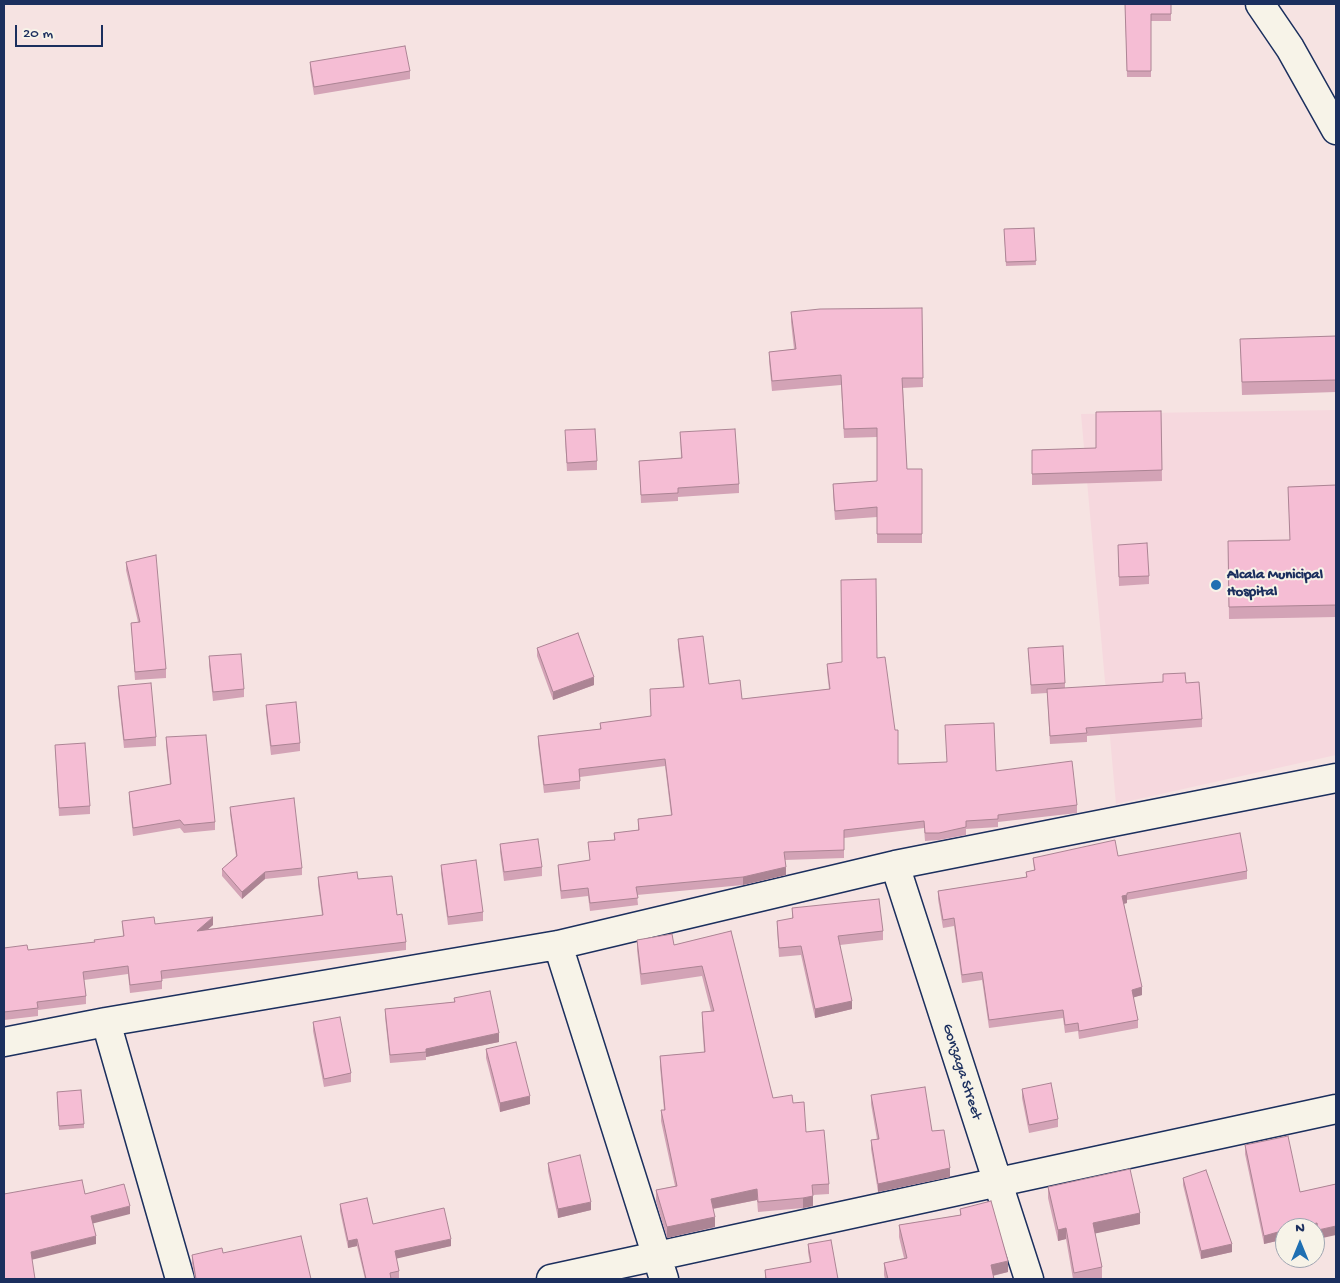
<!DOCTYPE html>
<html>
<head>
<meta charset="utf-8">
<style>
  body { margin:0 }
  #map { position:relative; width:1340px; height:1283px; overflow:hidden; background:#f6e3e2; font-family:"Gochi Hand",sans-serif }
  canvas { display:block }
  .frame { position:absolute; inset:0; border:5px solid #1b2f5e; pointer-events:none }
  .north { position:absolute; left:1275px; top:1218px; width:50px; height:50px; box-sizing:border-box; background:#f7f3e8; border:1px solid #9fa5b1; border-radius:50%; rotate:0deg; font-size:14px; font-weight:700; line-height:20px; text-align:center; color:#1b2f5e }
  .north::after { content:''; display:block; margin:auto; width:18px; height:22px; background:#1f6fb2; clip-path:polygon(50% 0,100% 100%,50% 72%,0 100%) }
  .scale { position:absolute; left:15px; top:25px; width:88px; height:22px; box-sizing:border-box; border:2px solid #1b2f5e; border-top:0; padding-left:6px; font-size:15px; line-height:18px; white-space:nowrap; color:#1b2f5e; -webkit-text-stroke:4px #f7f3e8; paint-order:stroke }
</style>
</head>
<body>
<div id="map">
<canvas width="1340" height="1283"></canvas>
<div class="frame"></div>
<div class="north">N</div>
<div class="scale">20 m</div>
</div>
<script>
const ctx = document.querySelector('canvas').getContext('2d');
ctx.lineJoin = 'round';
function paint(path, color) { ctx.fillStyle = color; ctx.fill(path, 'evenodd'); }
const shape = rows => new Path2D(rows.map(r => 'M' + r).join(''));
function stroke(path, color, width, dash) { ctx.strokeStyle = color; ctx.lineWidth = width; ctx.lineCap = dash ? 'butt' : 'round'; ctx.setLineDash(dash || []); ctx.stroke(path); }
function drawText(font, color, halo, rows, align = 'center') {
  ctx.font = font + ' "Gochi Hand",sans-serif'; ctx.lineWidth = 4; ctx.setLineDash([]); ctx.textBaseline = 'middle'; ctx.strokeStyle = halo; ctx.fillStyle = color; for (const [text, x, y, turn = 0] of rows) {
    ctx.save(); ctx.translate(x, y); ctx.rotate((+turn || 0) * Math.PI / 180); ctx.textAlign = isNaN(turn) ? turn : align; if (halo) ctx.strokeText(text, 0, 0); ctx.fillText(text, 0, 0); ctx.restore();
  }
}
paint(shape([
  [1336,410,1336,755,1116,804,1081,414]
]), '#f6d8de');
const minor = shape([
  [1260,4,1290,48,1336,130],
  [895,865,1029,1279],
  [558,945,664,1279],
  [106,1022,180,1279],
  [4,1042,106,1022,558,945,895,865,1336,778],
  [551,1279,1336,1109]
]);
stroke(minor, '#1b2f5e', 31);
stroke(minor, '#f7f3e8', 28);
paint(shape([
  [1125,4,1171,4,1171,21,1151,21,1151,77,1127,77],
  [310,62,410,71,410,79,314,95,310,70],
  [1034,228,1036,265,1006,266,1004,229],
  [922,308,923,387,903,388,907,469,922,469,922,543,877,543,877,517,835,520,833,494,833,484,877,481,877,437,844,438,841,385,772,391,769,361,769,352,794,349,791,322,791,312],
  [1336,336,1336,392,1242,395,1240,339],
  [1161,411,1162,481,1032,485,1032,450,1096,448],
  [680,432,739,484,739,493,678,497,678,501,641,503,639,461,681,458],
  [565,438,597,461,597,470,567,471],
  [1336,485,1336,617,1229,619,1228,541,1290,540,1288,487],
  [1118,545,1149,576,1149,584,1119,586],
  [126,562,166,669,166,678,135,680,131,623,138,622,126,570],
  [678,639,709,684,742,699,829,689,827,672,827,664,877,658,898,764,996,771,1077,805,1077,813,998,822,998,827,966,829,966,835,939,840,925,841,924,828,844,838,844,858,785,860,786,875,743,885,637,895,638,905,590,911,588,896,561,899,558,872,558,865,590,860,588,842,614,840,614,833,638,830,638,819,671,815,665,766,580,777,580,789,544,793,538,744,538,736,600,729,600,723,651,716,683,687,678,647],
  [537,648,594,685,553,700,537,656],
  [1028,648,1065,683,1065,688,1163,682,1163,674,1186,683,1202,719,1202,727,1087,736,1087,742,1050,744,1047,693,1031,694],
  [209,656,244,689,244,697,213,701,209,665],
  [118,686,156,737,156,746,124,748,118,694],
  [266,705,300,743,300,751,271,755,266,713],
  [166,737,215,822,215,830,184,833,180,828,133,836,129,800,129,792,170,784,166,745],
  [55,745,90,806,90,814,59,816],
  [230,807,302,868,302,875,265,879,242,899,222,876,222,869,236,856,230,814],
  [500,844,542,867,542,876,504,881,500,852],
  [1118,856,1247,871,1247,879,1127,900,1127,903,1124,904,1142,995,1133,997,1138,1020,1138,1028,1079,1039,1078,1031,1065,1033,1063,1018,989,1028,982,980,962,983,954,926,943,928,938,899,938,891,1026,877,1026,872,1034,870,1033,858],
  [441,865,483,912,483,921,448,925,441,873],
  [318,877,358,879,397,915,406,942,406,950,162,979,162,989,130,993,128,974,84,980,86,996,86,1004,38,1010,38,1016,4,1020,4,948,28,950,94,942,123,936,122,921,155,924,213,925,208,929,322,915,318,885],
  [792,908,883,931,883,940,840,945,852,1009,815,1018,801,955,779,957,777,929,777,921,792,919],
  [731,931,773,1098,793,1103,829,1184,829,1194,813,1195,813,1206,803,1208,758,1212,757,1200,713,1209,715,1227,667,1238,656,1201,656,1190,675,1186,661,1121,661,1110,664,1110,660,1067,660,1056,704,1052,702,1022,702,1012,711,1011,702,976,641,985,637,950,637,940,674,945],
  [454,998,499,1042,426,1057,426,1060,390,1063,385,1017,385,1009,454,1002],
  [313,1022,351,1073,351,1082,324,1087,313,1031],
  [486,1049,530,1104,500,1112,486,1058],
  [1022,1089,1058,1119,1058,1127,1029,1133,1022,1098],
  [871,1095,932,1131,950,1177,878,1192,871,1149,871,1140,877,1139,871,1104],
  [57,1096,84,1124,84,1128,59,1130],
  [1245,1145,1300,1192,1336,1184,1318,1239,1317,1231,1315,1232,1315,1228,1285,1228,1285,1239,1264,1244,1245,1154],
  [548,1163,591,1210,558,1218,548,1171],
  [1183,1178,1232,1252,1201,1259,1183,1185],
  [1048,1187,1140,1224,1095,1233,1102,1267,1102,1278,1097,1279,1073,1279,1066,1239,1058,1241,1048,1198],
  [340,1204,373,1224,451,1246,396,1258,399,1271,399,1278,393,1279,365,1279,357,1246,348,1248,340,1211],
  [960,1209,1008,1272,993,1276,994,1279,885,1279,884,1275,884,1263,904,1258,899,1237,899,1225,960,1215],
  [808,1244,838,1279,765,1279,765,1270,810,1263,808,1252],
  [223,1253,311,1279,195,1279,192,1263,192,1255]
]), '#d3a3b6');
paint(shape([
  [594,677,594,685,553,700,553,692],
  [786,867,786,875,743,885,743,877],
  [265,872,265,879,242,899,242,892],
  [1127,895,1127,903,1122,904,1122,896],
  [213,917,213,925,197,938,197,931],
  [1142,987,1142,995,1132,998,1132,990],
  [852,1001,852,1009,815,1018,815,1009],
  [499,1033,499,1042,426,1057,426,1049],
  [530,1096,530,1104,500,1112,500,1103],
  [950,1168,950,1177,878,1192,878,1184],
  [757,1189,757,1200,711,1209,711,1199],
  [813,1196,813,1206,803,1208,803,1198],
  [591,1202,591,1210,558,1218,558,1209],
  [130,1206,130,1214,91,1224,91,1216],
  [1140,1213,1140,1224,1093,1234,1093,1223],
  [715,1217,715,1227,667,1238,667,1227],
  [1317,1223,1317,1231,1315,1232,1315,1228,1295,1228],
  [1336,1226,1336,1235,1318,1239,1318,1230],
  [1066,1228,1066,1239,1058,1241,1058,1230],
  [1285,1230,1285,1239,1264,1244,1264,1236],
  [96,1236,96,1244,31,1260,31,1252],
  [357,1239,357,1246,348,1248,348,1241],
  [451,1239,451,1246,395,1259,395,1251],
  [1232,1244,1232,1252,1201,1259,1201,1251],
  [1008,1261,1008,1272,991,1276,991,1265]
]), '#ac8494');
const building = shape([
  [1125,4,1171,4,1171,14,1151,14,1151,71,1127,71,1125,4],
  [405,46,410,71,314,87,310,62,405,46],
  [1034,228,1036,261,1006,262,1004,229,1034,228],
  [922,308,923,378,902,378,907,469,922,469,922,534,877,534,877,507,835,511,833,484,877,481,877,428,844,429,841,375,772,381,769,352,796,349,791,312,820,309,922,308],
  [1336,336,1336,380,1242,382,1240,339,1336,336],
  [1161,411,1162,470,1032,474,1032,450,1096,448,1096,412,1161,411],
  [595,429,597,461,567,463,565,430,595,429],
  [735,429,739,484,678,488,678,493,641,495,639,461,682,458,680,432,735,429],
  [1336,485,1336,605,1229,607,1228,541,1290,540,1288,487,1336,485],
  [1147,543,1149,576,1119,577,1118,545,1147,543],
  [156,555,166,669,135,672,131,623,140,622,126,562,156,555],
  [876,579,877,658,885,657,895,730,898,730,898,764,947,762,945,725,994,723,996,771,1072,761,1077,805,998,815,998,819,966,821,966,827,939,833,925,833,924,821,844,830,844,850,784,852,786,867,743,877,636,887,638,898,590,903,588,888,561,891,558,865,590,860,588,842,615,840,614,833,639,830,638,819,672,815,665,759,579,769,580,781,544,785,538,736,601,729,600,723,651,716,650,689,684,687,678,639,703,636,709,684,740,680,742,699,830,689,827,664,842,662,841,580,876,579],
  [578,633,594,677,553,692,537,648,578,633],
  [1063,646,1065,683,1031,685,1028,648,1063,646],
  [241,654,244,689,213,692,209,656,241,654],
  [1185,673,1186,683,1199,682,1202,719,1086,728,1087,733,1050,736,1047,689,1163,682,1163,674,1185,673],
  [151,683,156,737,124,740,118,686,151,683],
  [296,702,300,743,271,746,266,705,296,702],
  [206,735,215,822,184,825,180,820,133,828,129,792,171,784,166,737,206,735],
  [85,743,90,806,59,808,55,745,85,743],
  [294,798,302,868,265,872,242,892,222,869,237,856,230,807,294,798],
  [1240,833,1247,871,1127,893,1127,895,1122,896,1142,987,1132,990,1138,1020,1079,1031,1078,1023,1065,1025,1063,1010,989,1020,982,972,962,975,954,918,943,920,938,891,1027,877,1026,872,1035,870,1033,858,1115,840,1118,856,1240,833],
  [538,839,542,867,504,872,500,844,538,839],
  [476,860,483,912,448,917,441,865,476,860],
  [357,872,358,879,392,876,397,915,402,914,406,942,161,971,162,981,130,985,128,966,83,972,86,996,37,1002,38,1008,4,1012,4,948,27,945,28,950,95,942,94,940,124,936,122,921,154,917,155,924,213,917,197,931,323,915,318,877,357,872],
  [879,899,883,931,838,936,852,1001,815,1009,801,946,779,948,777,921,793,918,792,908,879,899],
  [731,931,773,1098,792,1095,793,1103,804,1102,806,1132,824,1130,829,1184,812,1185,813,1196,803,1198,758,1202,757,1189,711,1199,715,1217,667,1227,656,1190,677,1186,661,1110,665,1110,660,1056,705,1052,702,1012,714,1011,702,966,641,974,637,940,672,934,674,945,731,931],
  [490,991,499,1033,426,1049,426,1052,390,1055,385,1009,455,1002,454,998,490,991],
  [340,1017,351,1073,324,1079,313,1022,340,1017],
  [516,1042,530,1096,500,1103,486,1049,516,1042],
  [1051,1083,1058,1119,1029,1125,1022,1089,1051,1083],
  [925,1087,932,1131,944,1130,950,1168,878,1184,871,1140,879,1139,871,1095,925,1087],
  [81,1090,84,1124,59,1126,57,1092,81,1090],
  [1288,1136,1300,1192,1336,1184,1336,1226,1318,1230,1317,1223,1295,1228,1285,1228,1285,1230,1264,1236,1245,1145,1288,1136],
  [580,1155,591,1202,558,1209,548,1163,580,1155],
  [1130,1169,1140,1213,1093,1223,1102,1267,1074,1273,1066,1228,1058,1230,1048,1187,1130,1169],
  [1206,1170,1232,1244,1201,1251,1183,1178,1206,1170],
  [82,1180,85,1194,124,1184,130,1206,91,1216,96,1236,31,1252,35,1279,4,1279,4,1194,82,1180],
  [367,1198,373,1224,444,1208,451,1239,395,1251,399,1271,390,1273,391,1279,366,1279,357,1239,348,1241,340,1204,367,1198],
  [991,1201,1008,1261,991,1265,994,1279,888,1279,884,1263,907,1258,899,1225,961,1215,960,1209,991,1201],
  [301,1236,311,1279,196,1279,192,1255,222,1248,223,1253,301,1236],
  [831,1240,838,1279,766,1279,765,1270,811,1262,808,1244,831,1240]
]);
paint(building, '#f5bdd4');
stroke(building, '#ac8494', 1);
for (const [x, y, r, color] of [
  [1216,585,6,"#1f6fb2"]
]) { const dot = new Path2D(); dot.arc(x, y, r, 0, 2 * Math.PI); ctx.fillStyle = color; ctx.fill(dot); stroke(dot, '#f7f3e8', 2); }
drawText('bold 15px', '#1b2f5e', '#f7f3e8', [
  ["Alcala Municipal",1227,576],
  ["Hospital",1227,593]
], 'left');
drawText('15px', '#1b2f5e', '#f7f3e8', [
  ["Gonzaga Street",961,1072,72]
]);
</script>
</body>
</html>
